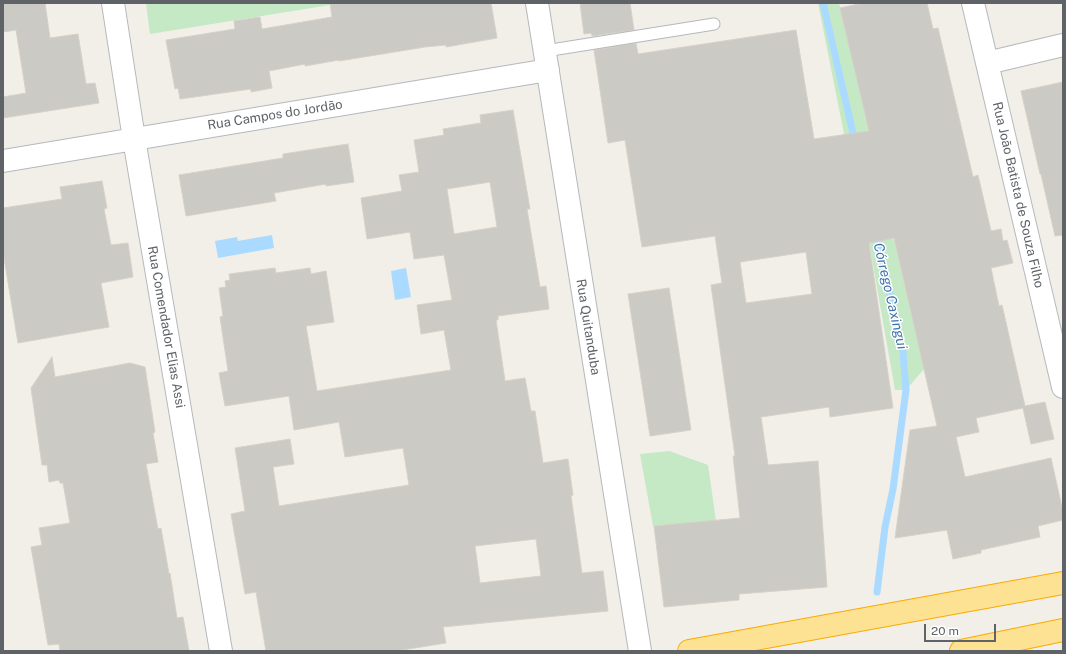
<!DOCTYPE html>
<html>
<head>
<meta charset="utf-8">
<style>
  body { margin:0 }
  #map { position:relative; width:1066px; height:654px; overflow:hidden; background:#f1efe8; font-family:"Public Sans",sans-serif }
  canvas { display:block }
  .frame { position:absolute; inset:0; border:4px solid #5f6368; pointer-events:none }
  .scale { position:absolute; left:924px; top:624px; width:72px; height:18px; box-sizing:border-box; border:2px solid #5f6368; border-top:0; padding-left:5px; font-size:12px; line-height:14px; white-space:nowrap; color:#5f6368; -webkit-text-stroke:3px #fff; paint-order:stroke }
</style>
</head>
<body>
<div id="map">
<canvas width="1066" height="654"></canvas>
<div class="frame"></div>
<div class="scale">20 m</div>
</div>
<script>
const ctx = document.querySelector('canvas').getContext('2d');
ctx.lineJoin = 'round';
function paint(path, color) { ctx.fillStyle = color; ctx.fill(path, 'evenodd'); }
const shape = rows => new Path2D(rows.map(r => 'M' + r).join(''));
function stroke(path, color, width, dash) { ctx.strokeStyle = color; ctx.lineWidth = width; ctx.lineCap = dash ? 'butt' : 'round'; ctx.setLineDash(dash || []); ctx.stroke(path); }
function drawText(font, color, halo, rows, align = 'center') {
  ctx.font = font + ' "Public Sans",sans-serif'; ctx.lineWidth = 3; ctx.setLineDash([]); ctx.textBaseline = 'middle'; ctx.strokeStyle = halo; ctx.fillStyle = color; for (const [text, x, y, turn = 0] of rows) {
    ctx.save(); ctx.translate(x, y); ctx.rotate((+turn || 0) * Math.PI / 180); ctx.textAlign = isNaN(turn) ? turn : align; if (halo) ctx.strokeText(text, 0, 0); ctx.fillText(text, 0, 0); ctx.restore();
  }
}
paint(shape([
  [146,3,330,3,330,5,150,34],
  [818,3,839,3,924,369,906,390,895,390,869,242,852,174],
  [669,451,708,465,716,521,653,526,640,454]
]), '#c5e8c5');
paint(shape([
  [272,235,274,248,218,258,215,241,237,237,238,241],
  [406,268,411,297,395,300,391,271]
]), '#aadaff');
stroke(shape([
  [823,3,855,142],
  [876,232,903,352,906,390,893,489,885,527,877,592]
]), '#aadaff', 7);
const building = shape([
  [3,3,45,3,50,38,78,34,86,84,95,83,99,103,3,118,3,97,26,93,16,30,3,32,3,3],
  [330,3,491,3,497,38,446,47,446,45,425,47,339,61,339,60,305,66,305,64,269,71,272,88,251,92,251,89,180,99,178,88,175,89,166,40,235,29,234,21,260,17,262,29,332,17,330,3],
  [580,3,630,3,634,30,592,36,591,33,584,34,580,3],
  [863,3,927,3,933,29,938,28,973,177,978,175,991,231,1001,229,1003,241,1007,240,1013,263,991,268,999,306,1002,305,1025,406,1045,402,1054,439,1031,444,1023,408,976,418,979,432,956,437,965,477,1051,458,1063,512,1063,520,1038,526,1040,537,981,550,981,553,953,559,947,530,895,538,910,430,937,426,894,238,869,243,893,408,830,417,829,407,761,417,768,465,818,461,827,587,739,594,739,600,664,607,654,526,740,518,733,456,735,456,711,285,722,283,715,236,642,247,625,140,608,143,594,50,636,43,638,54,796,30,814,139,869,131,840,8,863,3],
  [806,252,812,294,746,303,740,262,806,252],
  [1063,82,1063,235,1055,236,1041,174,1040,174,1021,91,1063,82],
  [513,110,530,209,527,209,540,287,546,286,549,309,498,316,498,320,496,320,505,381,525,378,531,411,535,411,543,463,568,459,573,495,571,496,582,573,603,571,608,611,443,627,446,643,396,651,266,651,256,592,245,594,231,514,245,511,235,448,290,439,294,464,273,467,279,506,409,485,403,448,345,457,339,422,294,430,289,396,225,406,219,373,228,371,220,317,223,316,219,288,226,287,225,281,230,280,229,274,275,268,276,273,310,268,311,274,326,271,334,322,306,326,317,391,451,370,444,330,421,334,417,305,452,300,444,255,414,259,410,232,367,239,361,198,402,191,399,175,419,172,414,140,444,135,443,129,481,123,480,115,513,110],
  [490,182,497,227,454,234,447,189,490,182],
  [536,539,541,576,480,583,475,546,536,539],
  [348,144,354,182,326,186,326,184,274,193,276,201,186,216,179,175,283,158,283,154,348,144],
  [102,181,107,208,104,209,111,245,128,243,133,277,101,283,109,327,18,343,3,252,3,208,62,199,60,187,102,181],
  [669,288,691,430,650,436,628,294,669,288],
  [52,357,55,377,130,363,145,367,155,432,153,433,158,462,146,464,158,529,161,528,169,574,170,573,177,618,183,617,189,651,60,651,59,644,48,645,31,547,42,545,39,528,70,523,63,483,60,483,59,480,49,482,47,465,42,465,31,388,52,357]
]);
paint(building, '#cccac5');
stroke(building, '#d6d1c6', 1);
const lane = shape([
  [545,51,714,24]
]);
const street = shape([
  [113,3,134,139,221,651],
  [537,3,640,651],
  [973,3,1063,387],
  [987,63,1063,45],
  [3,161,548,70]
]);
const highway = shape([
  [689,651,1063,583],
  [961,651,1063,630]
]);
stroke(lane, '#b5b8bc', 13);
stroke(street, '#b5b8bc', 24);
stroke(highway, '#f9ab00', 24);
stroke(lane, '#fff', 11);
stroke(street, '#fff', 22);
stroke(highway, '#fde293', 22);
drawText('13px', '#5f6368', '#fff', [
  ["Rua Campos do Jordão",275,115,-9],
  ["Rua João Batista de Souza Filho",1018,195,77],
  ["Rua Comendador Elias Assi",166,327,80],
  ["Rua Quitanduba",588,327,81]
]);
drawText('italic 14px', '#4174aa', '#fff', [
  ["Córrego Caxingui",890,296,77]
]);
</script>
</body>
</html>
